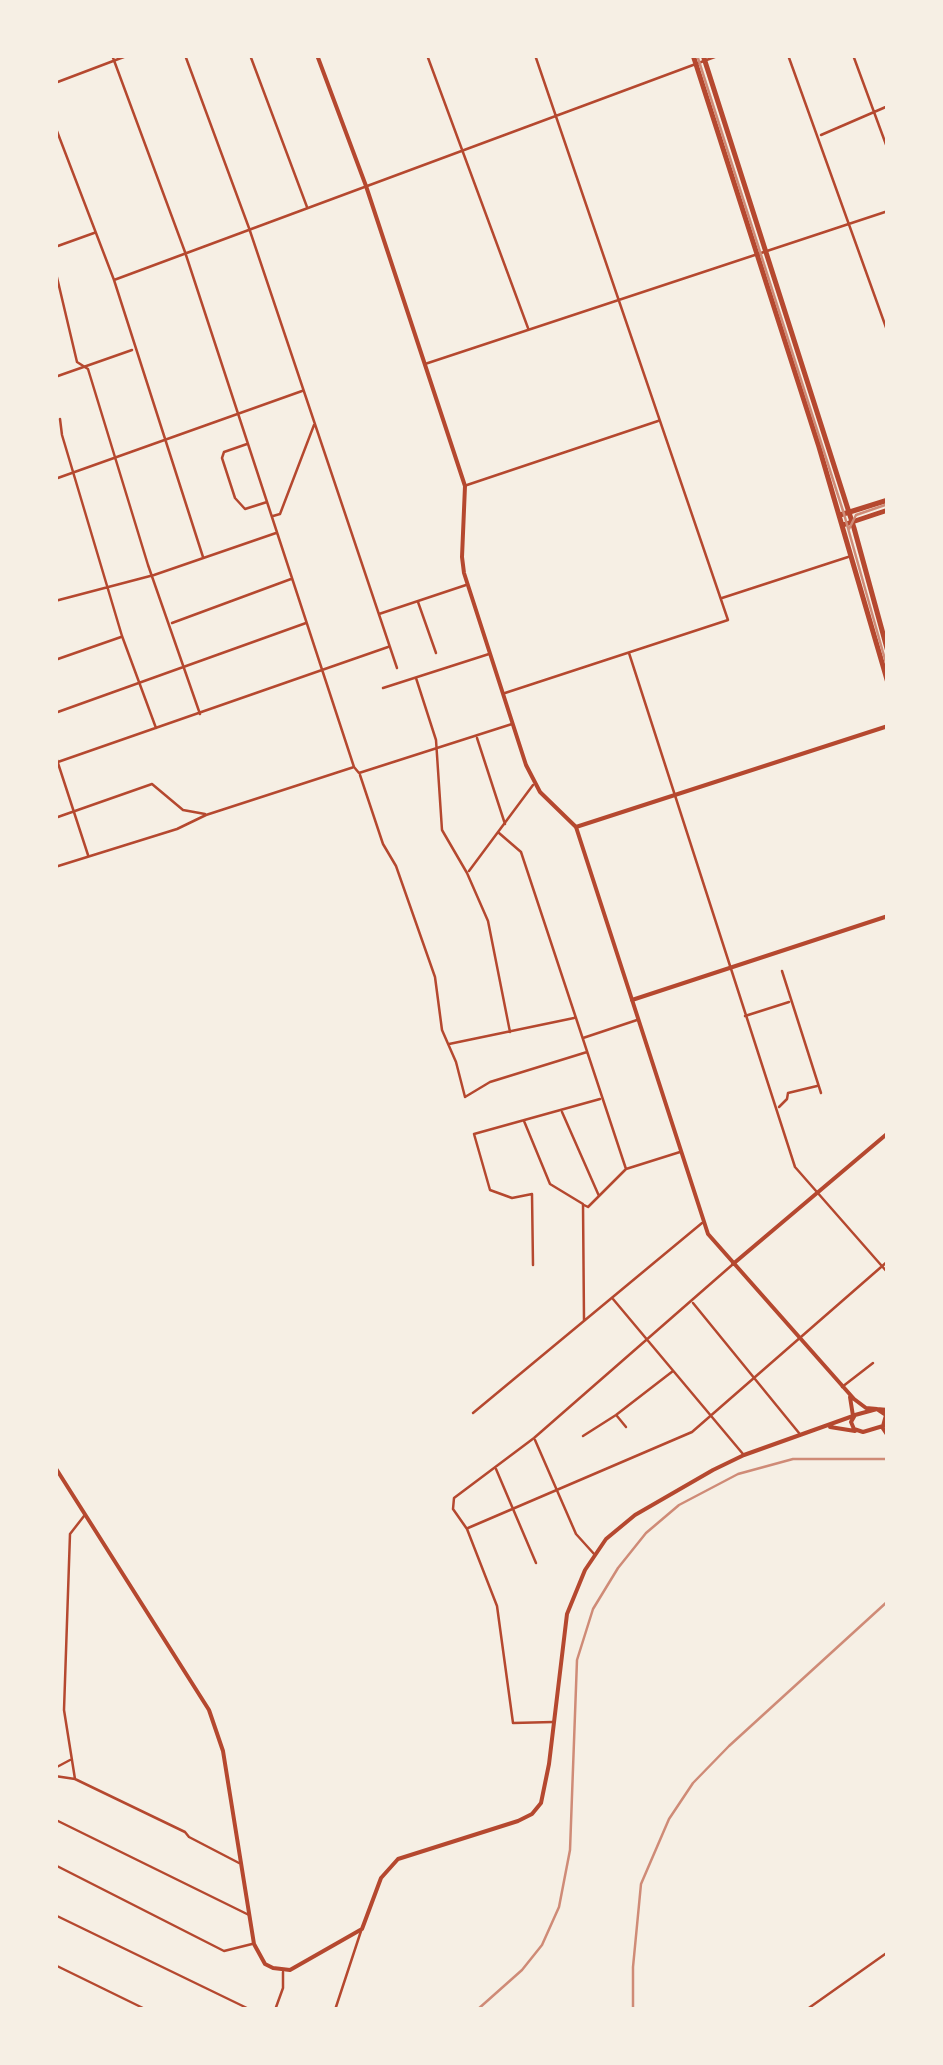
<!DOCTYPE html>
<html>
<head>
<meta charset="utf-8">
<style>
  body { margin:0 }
  #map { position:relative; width:943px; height:2065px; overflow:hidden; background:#f6efe4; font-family:"IBM Plex Sans",sans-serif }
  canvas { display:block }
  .frame { position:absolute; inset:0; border:58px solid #f6efe4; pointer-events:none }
</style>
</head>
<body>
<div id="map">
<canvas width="943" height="2065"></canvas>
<div class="frame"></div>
</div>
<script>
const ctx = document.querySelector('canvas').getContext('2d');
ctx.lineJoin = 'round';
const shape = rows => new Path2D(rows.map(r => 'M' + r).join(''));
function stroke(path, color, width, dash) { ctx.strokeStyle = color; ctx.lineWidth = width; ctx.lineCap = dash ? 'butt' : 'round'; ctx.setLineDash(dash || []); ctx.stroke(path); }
stroke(shape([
  [112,55,185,252,354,767],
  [185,55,249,228,397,668],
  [250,55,307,207],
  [427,55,528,328],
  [788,55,888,333],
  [853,55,888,150],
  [55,83,129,55],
  [55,126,114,280,203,557],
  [821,135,888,106],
  [55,247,94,233],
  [55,269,77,362,88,369,148,565,200,714],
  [114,280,720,55],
  [425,364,888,211],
  [55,377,132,350],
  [60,419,62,435,122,636,156,728],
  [247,444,224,452,222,458,235,498,245,509,267,502],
  [55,479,302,391],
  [467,485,658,421],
  [273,516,280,514,314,425],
  [722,598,848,557],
  [55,601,154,575,276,533],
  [418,602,436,653],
  [379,614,466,585],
  [172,623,291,579],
  [629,653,795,1167,888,1273],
  [55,660,121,637],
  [416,678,436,740,442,830,467,873,488,921,510,1032],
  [383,688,489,654],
  [505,693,728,620,535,55],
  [55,713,306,623],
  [477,738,505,824],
  [55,754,88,855],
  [55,763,388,647],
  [360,775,383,844,396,866,435,977,442,1030,456,1062,465,1097,490,1082,587,1052],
  [55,818,152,784,183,810,205,814],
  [499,833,521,852,626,1169],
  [55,867,177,829,206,815,354,767,359,773,512,724],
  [469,871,533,785],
  [782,971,821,1093],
  [745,1016,789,1002],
  [583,1038,637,1020],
  [449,1044,574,1018],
  [779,1107,787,1099,788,1093,817,1086],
  [562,1112,599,1196],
  [524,1121,550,1184,583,1204,584,1320],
  [584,1205,588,1207,626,1169,680,1152],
  [533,1265,532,1194,512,1198,490,1190,474,1134,600,1099],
  [613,1299,743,1454],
  [693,1303,799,1433],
  [842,1387,873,1363],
  [473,1413,702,1223],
  [617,1416,626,1427],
  [583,1436,616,1415,673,1371],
  [535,1440,576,1534,595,1555],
  [496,1469,536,1563],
  [468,1528,692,1432,888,1261],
  [553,1722,513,1723,497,1606,467,1529,453,1509,454,1498,534,1438,732,1265],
  [55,1768,70,1760],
  [55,1776,75,1779,185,1832,189,1837,239,1863],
  [75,1779,64,1710,70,1534,84,1516],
  [58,1821,249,1915],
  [55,1865,224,1951,252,1944],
  [55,1915,251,2010],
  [55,1965,147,2010],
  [275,2010,283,1988,283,1972],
  [335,2010,361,1931],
  [806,2010,888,1952]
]), '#b5482f', 2.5);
stroke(shape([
  [576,827,888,726],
  [632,1000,888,916]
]), '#b5482f', 4);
stroke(shape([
  [317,55,366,186,465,486,462,557,464,573,526,765,540,792,576,827,708,1234,854,1399,866,1408,888,1410],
  [733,1264,888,1133],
  [877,1409,886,1415,883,1426,863,1432,854,1429,851,1422,855,1415,877,1409],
  [888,1424,882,1427,888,1436],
  [830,1427,855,1431],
  [55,1467,209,1710,223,1751,254,1944,265,1964,273,1968,290,1970,362,1929,381,1878,398,1859,518,1821,532,1814,541,1803,549,1764,567,1614,585,1570,606,1539,635,1515,713,1470,744,1455,853,1416,850,1397]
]), '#b5482f', 4);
stroke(shape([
  [693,55,819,447,888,683],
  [703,55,854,528,888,652],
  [840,515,888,500],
  [843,525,888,510]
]), '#b5482f', 5);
stroke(shape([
  [697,55,844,514,888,670],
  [849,529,856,515,888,504]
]), '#cf8b77', 2.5);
stroke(shape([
  [477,2010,522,1970,542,1945,559,1907,570,1850,577,1660,593,1609,618,1568,646,1533,679,1505,738,1474,793,1459,888,1459],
  [633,2010,633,1967,641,1884,669,1819,693,1783,729,1746,888,1601]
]), '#cf8b77', 2.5);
</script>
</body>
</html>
